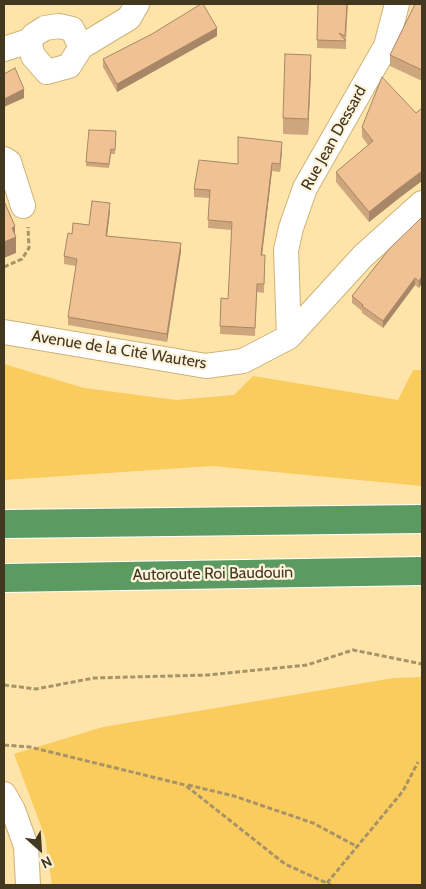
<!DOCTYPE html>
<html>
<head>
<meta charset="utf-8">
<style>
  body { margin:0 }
  #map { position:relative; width:426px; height:889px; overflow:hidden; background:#ffe4a9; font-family:Cabin,sans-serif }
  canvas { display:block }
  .frame { position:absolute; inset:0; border:5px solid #42371f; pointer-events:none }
  .north { position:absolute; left:15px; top:824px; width:50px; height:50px; -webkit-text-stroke:4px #fef3dc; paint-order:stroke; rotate:154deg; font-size:14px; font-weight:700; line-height:20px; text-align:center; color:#42371f }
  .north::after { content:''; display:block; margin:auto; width:18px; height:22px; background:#42371f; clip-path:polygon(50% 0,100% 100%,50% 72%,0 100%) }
</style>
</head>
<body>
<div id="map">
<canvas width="426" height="889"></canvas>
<div class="frame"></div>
<div class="north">N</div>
</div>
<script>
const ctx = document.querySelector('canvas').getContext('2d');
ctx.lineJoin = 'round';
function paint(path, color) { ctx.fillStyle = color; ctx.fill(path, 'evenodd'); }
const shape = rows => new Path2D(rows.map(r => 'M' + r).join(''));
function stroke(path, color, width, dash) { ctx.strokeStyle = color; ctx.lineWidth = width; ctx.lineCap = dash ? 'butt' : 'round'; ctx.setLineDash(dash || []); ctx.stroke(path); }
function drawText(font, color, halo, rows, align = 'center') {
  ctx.font = font + ' Cabin,sans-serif'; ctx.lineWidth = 4.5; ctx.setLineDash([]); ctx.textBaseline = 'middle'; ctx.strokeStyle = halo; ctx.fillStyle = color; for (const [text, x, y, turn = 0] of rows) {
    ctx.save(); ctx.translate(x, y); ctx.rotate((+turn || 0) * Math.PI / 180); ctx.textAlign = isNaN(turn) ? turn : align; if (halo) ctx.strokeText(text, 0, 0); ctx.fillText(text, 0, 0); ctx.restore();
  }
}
paint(shape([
  [4,364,84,388,176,400,234,395,253,376,398,400,413,370,422,370,422,486,212,466,4,480],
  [422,677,422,885,52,885,45,837,14,754,103,727,394,678]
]), '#facb5d');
const minor = shape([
  [81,47,129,18,137,4],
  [4,49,29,41,34,35,45,28,59,26,72,29,81,47,69,66,47,72,33,56,29,41],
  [4,159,9,162,23,206],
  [4,332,206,366,243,361,289,337,363,256,422,203],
  [289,337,286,250,291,228,305,188,386,46,397,4],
  [4,794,13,810,26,846,28,885]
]);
const motorway = shape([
  [4,524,422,519],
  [4,578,422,571]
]);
stroke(minor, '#cdb379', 26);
stroke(motorway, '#fff', 30);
stroke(shape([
  [4,267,22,259,29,248,28,227],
  [4,685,36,689,94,678,208,675,307,665,353,650,422,664],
  [4,745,30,747,185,785,285,864,331,885],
  [188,785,234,796,313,823,358,847],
  [327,883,403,791,418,762]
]), '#a69368', 3, [5, 2.5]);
stroke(minor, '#fff', 24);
stroke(motorway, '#5b9a60', 28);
paint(shape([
  [318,4,358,4,358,5,348,5,346,40,346,49,317,48],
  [422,5,422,81,390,66,390,55],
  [217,36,117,92,103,67,103,59],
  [311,71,308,135,283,134,283,118],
  [382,77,398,199,369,222,336,182,336,172,368,145,362,137,362,127],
  [116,131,115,154,111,154,109,168,86,166,86,162],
  [282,150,280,172,272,171,262,255,265,255,264,293,257,292,255,336,220,334,221,298,228,299,232,230,208,228,209,198,194,197,194,189,238,164],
  [110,211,107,236,181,251,167,342,68,325,68,317,76,266,64,264,64,256,72,234,89,225],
  [422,217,422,283,419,288,415,285,383,328,362,313,362,311,352,303,352,296]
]), '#cea67e');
paint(shape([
  [217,28,217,36,117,92,117,84],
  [311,55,311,71,308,135,308,119],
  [24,89,24,98,4,107,4,99],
  [282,142,282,150,280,172,280,164],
  [272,163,272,171,261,263,261,255],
  [422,171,422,181,398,199,369,222,369,212,398,189],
  [110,203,110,211,106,244,106,236],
  [15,226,15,237,16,237,16,253,4,258,4,242,12,228],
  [181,243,181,251,167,342,167,334],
  [422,276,422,283,419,288,419,281],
  [415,278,415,285,383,328,383,321]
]), '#a78767');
const building = shape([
  [201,4,203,4,217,28,117,84,103,59,152,34,201,4],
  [318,4,347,4,345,36,339,33,346,41,317,40,318,4],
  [415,4,420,4,422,5,422,70,390,55,415,4],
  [285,54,311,55,308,119,283,118,285,54],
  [15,68,24,89,4,99,4,74,15,68],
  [382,77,416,113,422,108,422,171,398,189,369,212,336,172,373,141,362,127,382,77],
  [89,130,116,131,115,150,111,149,109,164,86,162,89,130],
  [238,137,282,142,280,164,272,163,261,255,265,255,264,284,257,284,255,328,220,326,221,298,228,299,232,222,208,220,210,190,194,189,199,160,238,164,238,137],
  [4,201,15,226,12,228,16,237,4,242,4,201],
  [92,201,110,203,106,236,181,243,167,334,68,317,77,259,64,256,68,233,72,234,73,223,89,225,92,201],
  [422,217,422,276,419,281,415,278,383,321,362,306,363,305,352,296,390,248,415,224,422,217]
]);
paint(building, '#efc193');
stroke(building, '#a78767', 1);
drawText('16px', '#42371f', '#fef3dc', [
  ["Rue Jean Dessard",334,138,-61],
  ["Avenue de la Cité Wauters",119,350,9],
  ["Autoroute Roi Baudouin",213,574,-1]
]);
</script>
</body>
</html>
